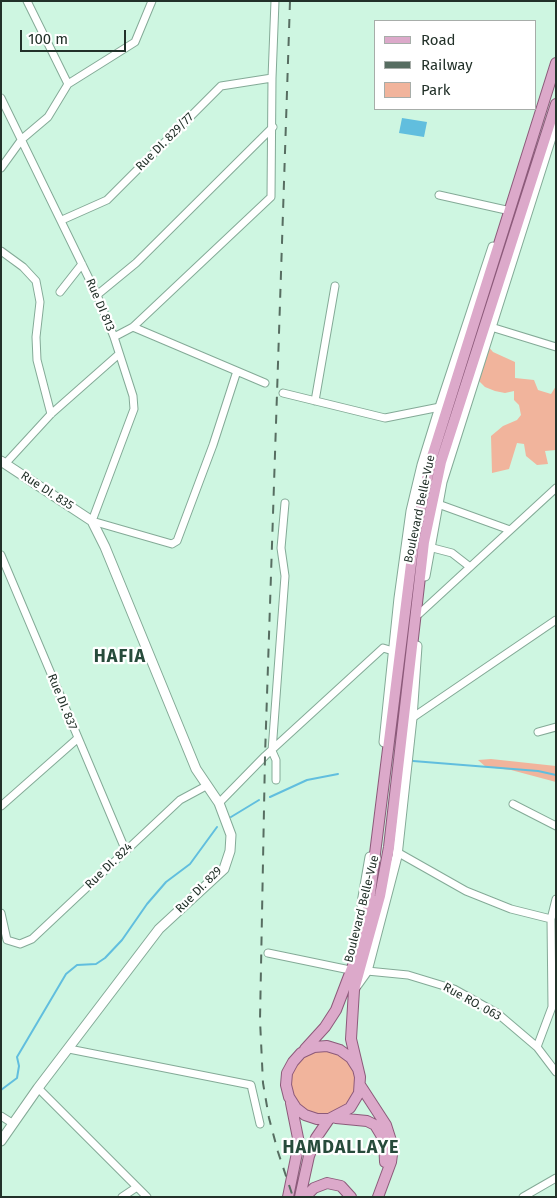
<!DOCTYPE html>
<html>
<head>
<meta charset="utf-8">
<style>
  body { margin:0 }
  #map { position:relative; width:557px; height:1198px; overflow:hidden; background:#cef6e1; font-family:"Fira Sans",sans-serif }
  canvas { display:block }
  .frame { position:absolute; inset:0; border:2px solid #223129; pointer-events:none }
  .legend { position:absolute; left:374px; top:20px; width:162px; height:90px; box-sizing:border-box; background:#fff; border:1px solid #a7ada9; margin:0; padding:6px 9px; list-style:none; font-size:15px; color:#223129 }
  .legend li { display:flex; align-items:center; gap:10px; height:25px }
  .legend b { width:25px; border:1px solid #a7ada9 }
  .scale { position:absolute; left:20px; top:30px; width:106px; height:22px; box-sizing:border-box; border:2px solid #223129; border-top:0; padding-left:6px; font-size:15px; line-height:18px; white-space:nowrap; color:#223129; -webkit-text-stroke:4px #fff; paint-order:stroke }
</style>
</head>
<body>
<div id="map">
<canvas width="557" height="1198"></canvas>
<div class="frame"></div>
<ul class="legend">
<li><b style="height:6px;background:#dca9ca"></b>Road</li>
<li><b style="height:6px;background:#576d61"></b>Railway</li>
<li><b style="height:14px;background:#f1b49c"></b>Park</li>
</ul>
<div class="scale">100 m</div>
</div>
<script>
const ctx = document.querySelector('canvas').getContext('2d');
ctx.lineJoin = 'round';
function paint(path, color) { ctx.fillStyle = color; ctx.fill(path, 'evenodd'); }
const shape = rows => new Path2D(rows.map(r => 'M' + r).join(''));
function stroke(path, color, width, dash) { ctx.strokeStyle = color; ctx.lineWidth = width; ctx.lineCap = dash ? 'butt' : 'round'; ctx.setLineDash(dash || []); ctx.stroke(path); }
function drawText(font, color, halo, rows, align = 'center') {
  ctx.font = font + ' "Fira Sans",sans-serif'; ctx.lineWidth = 4.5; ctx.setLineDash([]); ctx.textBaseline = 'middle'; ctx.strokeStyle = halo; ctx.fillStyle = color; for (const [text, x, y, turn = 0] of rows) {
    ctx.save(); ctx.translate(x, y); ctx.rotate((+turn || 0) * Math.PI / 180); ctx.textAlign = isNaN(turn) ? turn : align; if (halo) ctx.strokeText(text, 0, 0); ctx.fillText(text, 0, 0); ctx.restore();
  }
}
paint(shape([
  [483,340,493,352,515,362,515,378,534,380,538,390,551,394,556,386,556,450,545,451,548,464,537,465,526,456,524,444,517,443,509,469,492,473,491,436,503,426,517,420,521,415,519,405,514,400,514,391,505,393,495,391,485,387,478,380,470,351,472,343],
  [491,759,556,766,556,782,511,770,486,767,478,760],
  '290 1083a33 33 0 1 1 66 0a33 33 0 1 1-66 0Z'
]), '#f1b49c');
paint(shape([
  [402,118,427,122,424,137,399,133]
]), '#61bede');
stroke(shape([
  [413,761,538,771,556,775],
  [270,797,307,780,338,774],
  [231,817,259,800],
  [1,1090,17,1078,19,1066,17,1057,66,974,77,965,96,964,105,958,122,940,147,904,166,882,190,864,217,827]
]), '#61bede', 2);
const minor = shape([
  [27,1,68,84],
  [1,98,97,295,114,337,133,396,134,409,92,521,172,544,177,541,213,445,237,371],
  [1,168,22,139,48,117,68,84,135,42,152,1],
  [439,195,506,210],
  [62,220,107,200,221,86,272,78],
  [1,251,23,267,36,281,40,302,36,337,37,360,51,414],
  [60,292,82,264],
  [97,295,136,263,273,127],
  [133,327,265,383],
  [491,327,556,347],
  [114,337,133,327,271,197,272,78,275,1],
  [283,393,385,418,440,407],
  [315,401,335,286],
  [5,464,51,414,119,354],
  [438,504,510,530],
  [429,547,452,553,470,567],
  [1,555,125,849],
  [419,614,556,488],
  [412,718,556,620],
  [538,732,556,727],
  [276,780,276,760,272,751,285,576,281,548,285,503],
  [219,803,265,756,383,648,393,651],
  [513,804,556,826],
  [1,806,77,739],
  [397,852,466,891,511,909,551,919],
  [1,913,7,940,20,944,32,939,180,800,206,786],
  [268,953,350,970],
  [367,971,408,975,454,989,497,1013,537,1047,556,1072],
  [537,1047,552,1007,551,919,556,899],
  [69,1049,251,1085,260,1124],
  [38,1088,147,1197],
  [1,1116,12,1123],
  [122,1197,137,1187],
  [523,1197,556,1178]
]);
const tertiary = shape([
  [1,461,92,521,105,547,196,769,219,803,231,835,230,851,224,869,159,929,38,1088,1,1141],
  [425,576,442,482,556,122],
  [384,742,399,598,411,511,422,465,440,407,493,247],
  [364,923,362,903,370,857],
  [357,985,367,971,397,856,412,718,417,646]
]);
const primary = shape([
  [305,1049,325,1027,336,1010,365,934,414,540,431,460,556,63],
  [358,1069,351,1058,340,1050,327,1046,314,1047,301,1053,293,1062,287,1073,286,1085,289,1097,296,1108,305,1115,317,1119,329,1119,350,1108,359,1093,360,1077,351,1039,354,990,380,896,389,847,424,542,441,462,556,104],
  [360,1085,386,1125,393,1147,391,1162,378,1197],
  [336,1118,367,1121,375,1125,384,1140,385,1162],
  [288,1197,299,1143,291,1103],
  [300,1197,309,1156,316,1138,329,1119],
  [305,1197,314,1188,327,1183,341,1186,351,1197]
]);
stroke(minor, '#84aa97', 9);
stroke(tertiary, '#84aa97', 11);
stroke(primary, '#8c5a7a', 12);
stroke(minor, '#fff', 7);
stroke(tertiary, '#fff', 9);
stroke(primary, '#dca9ca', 10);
stroke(shape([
  [290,1,265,756,260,1020,263,1083,269,1118,278,1152,293,1197]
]), '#576d61', 2, [9, 9]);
drawText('12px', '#223129', '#fff', [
  ["Rue DI. 829/77",165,142,-45],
  ["Rue DI 813",100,305,67],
  ["Rue DI. 835",47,491,33],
  ["Boulevard Belle-Vue",420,509,-78],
  ["Rue DI. 837",62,702,68],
  ["Rue DI. 824",109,866,-44],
  ["Rue DI. 829",199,890,-45],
  ["Boulevard Belle-Vue",362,909,-76],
  ["Rue RO. 063",472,1002,29]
]);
ctx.letterSpacing = '1px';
drawText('bold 18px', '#274b3b', '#fff', [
  ["HAFIA",120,657],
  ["HAMDALLAYE",341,1148]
]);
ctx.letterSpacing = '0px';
</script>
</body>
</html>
